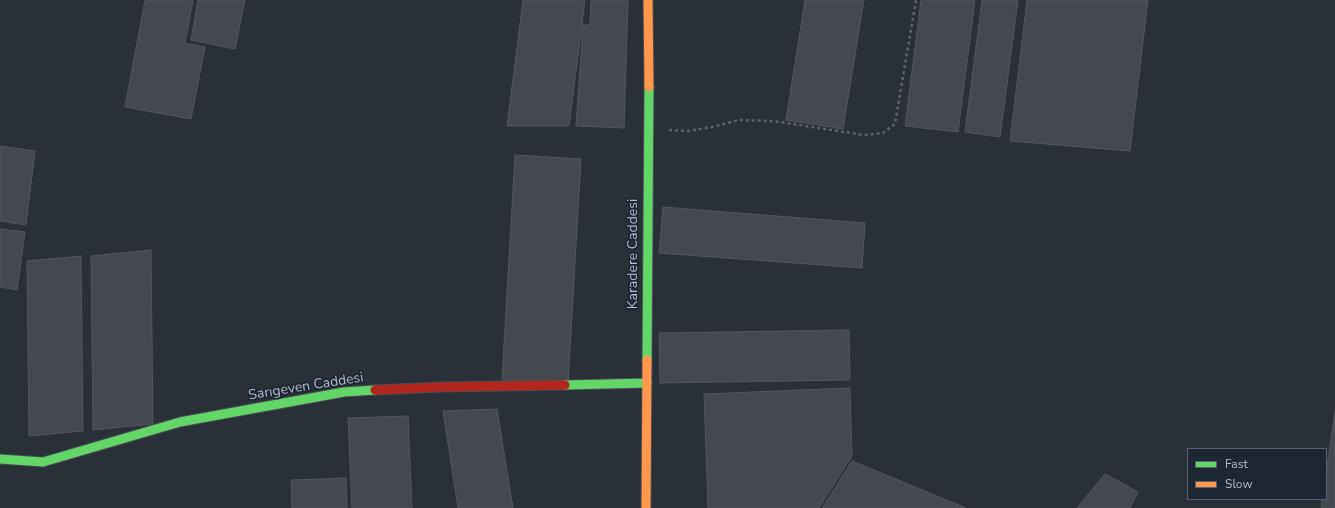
<!DOCTYPE html>
<html>
<head>
<meta charset="utf-8">
<style>
  body { margin:0 }
  #map { position:relative; width:1335px; height:508px; overflow:hidden; background:#2a3038; font-family:"Nunito Sans",sans-serif }
  canvas { display:block }
  .legend { position:absolute; left:1187px; top:448px; width:140px; height:52px; box-sizing:border-box; background:#1d2633; border:1px solid #59626f; margin:0; padding:5px 7px; list-style:none; font-size:12px; color:#b4bcc9 }
  .legend li { display:flex; align-items:center; gap:8px; height:20px }
  .legend b { width:20px; border:1px solid #59626f }
</style>
</head>
<body>
<div id="map">
<canvas width="1335" height="508"></canvas>
<ul class="legend">
<li><b style="height:5px;background:#63d668"></b>Fast</li>
<li><b style="height:5px;background:#ff974d"></b>Slow</li>
</ul>
</div>
<script>
const ctx = document.querySelector('canvas').getContext('2d');
ctx.lineJoin = 'round';
function paint(path, color) { ctx.fillStyle = color; ctx.fill(path, 'evenodd'); }
const shape = rows => new Path2D(rows.map(r => 'M' + r).join(''));
function stroke(path, color, width, dash) { ctx.strokeStyle = color; ctx.lineWidth = width; ctx.lineCap = dash ? 'butt' : 'round'; ctx.setLineDash(dash || []); ctx.stroke(path); }
function drawText(font, color, halo, rows, align = 'center') {
  ctx.font = font + ' "Nunito Sans",sans-serif'; ctx.lineWidth = 3.5; ctx.setLineDash([]); ctx.textBaseline = 'middle'; ctx.strokeStyle = halo; ctx.fillStyle = color; for (const [text, x, y, turn = 0] of rows) {
    ctx.save(); ctx.translate(x, y); ctx.rotate((+turn || 0) * Math.PI / 180); ctx.textAlign = isNaN(turn) ? turn : align; if (halo) ctx.strokeText(text, 0, 0); ctx.fillText(text, 0, 0); ctx.restore();
  }
}
const building = shape([
  [145,0,193,0,185,43,205,47,191,119,125,107,145,0],
  [198,0,245,0,235,49,191,40,198,0],
  [523,0,585,0,569,126,507,126,523,0],
  [591,0,628,0,624,128,576,126,583,25,590,25,591,0],
  [805,0,864,0,843,129,786,120,805,0],
  [921,0,975,0,958,132,905,126,921,0],
  [982,0,1018,0,1000,137,965,132,982,0],
  [1027,0,1148,0,1130,151,1010,141,1027,0],
  [0,146,35,151,26,225,0,221,0,146],
  [515,155,581,159,568,384,502,380,515,155],
  [663,207,865,223,862,268,659,253,663,207],
  [0,229,25,232,17,290,0,287,0,229],
  [151,250,153,424,93,430,91,256,151,250],
  [81,256,83,431,29,436,27,261,81,256],
  [849,330,850,380,660,383,659,333,849,330],
  [850,388,852,456,819,508,708,508,704,394,850,388],
  [497,409,513,508,458,508,443,411,497,409],
  [1335,412,1335,508,1321,508,1322,499,1326,499,1326,474,1335,412],
  [408,416,412,508,352,508,348,418,408,416],
  [852,461,966,508,822,508,852,461],
  [1105,474,1138,492,1130,508,1077,508,1105,474],
  [346,478,347,508,292,508,291,480,346,478]
]);
paint(building, '#444950');
stroke(building, '#52575f', 1);
const fast = shape([
  [647,360,649,87],
  [565,385,647,383],
  [0,459,43,462,180,422,344,392,375,390]
]);
const slow = shape([
  [648,0,649,87],
  [646,508,647,360]
]);
const jam = shape([
  [375,390,441,387,565,385]
]);
stroke(fast, '#484c53', 11);
stroke(slow, '#484c53', 11);
stroke(jam, '#484c53', 11);
stroke(shape([
  [669,130,688,131,712,127,739,120,773,121,864,135,883,133,895,124,916,0]
]), '#5d636a', 2.5, [3, 3]);
stroke(fast, '#63d668', 9);
stroke(slow, '#ff974d', 9);
stroke(jam, '#b3261e', 9);
drawText('14px', '#b4bcc9', '#1d2633', [
  ["Karadere Caddesi",634,254,-90],
  ["Sarıgeven Caddesi",306,387,-9]
]);
</script>
</body>
</html>
